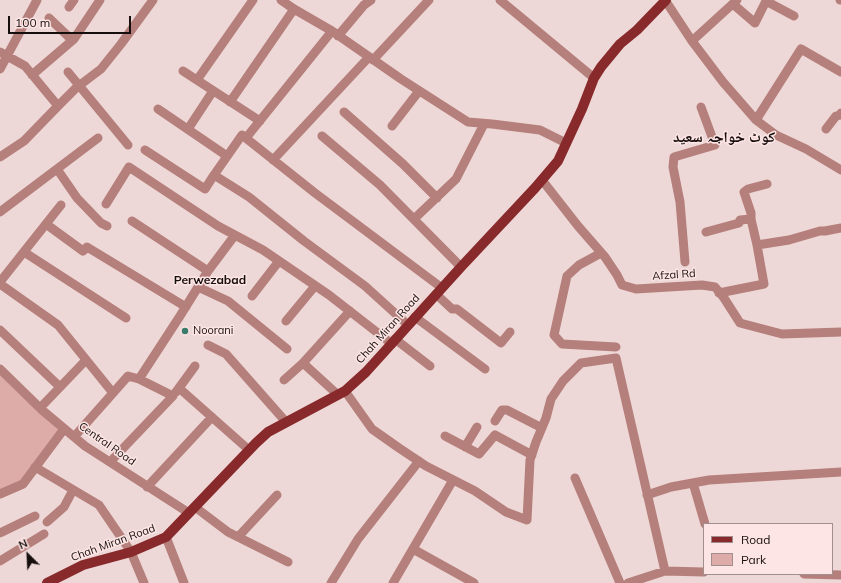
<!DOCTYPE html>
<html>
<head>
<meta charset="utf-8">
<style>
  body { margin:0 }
  #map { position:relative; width:841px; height:583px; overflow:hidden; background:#eed8d7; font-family:Mulish,sans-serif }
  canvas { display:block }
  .legend { position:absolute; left:703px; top:523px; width:130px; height:52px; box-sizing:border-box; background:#fce5e4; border:1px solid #a08f8e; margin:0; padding:5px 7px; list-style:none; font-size:12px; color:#150e0d }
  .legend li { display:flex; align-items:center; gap:8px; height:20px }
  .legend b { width:20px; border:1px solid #a08f8e }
  .north { position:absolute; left:8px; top:535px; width:40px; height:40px; -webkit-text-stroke:3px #fce5e4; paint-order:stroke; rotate:336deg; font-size:11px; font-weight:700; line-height:16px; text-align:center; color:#150e0d }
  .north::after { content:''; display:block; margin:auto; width:14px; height:18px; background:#150e0d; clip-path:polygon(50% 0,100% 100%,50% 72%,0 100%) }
  .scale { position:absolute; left:8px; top:16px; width:123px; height:18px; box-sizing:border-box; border:2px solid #150e0d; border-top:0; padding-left:5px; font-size:12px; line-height:14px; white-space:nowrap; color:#150e0d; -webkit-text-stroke:3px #fce5e4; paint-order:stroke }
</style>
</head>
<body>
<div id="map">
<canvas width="841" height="583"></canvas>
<ul class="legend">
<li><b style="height:5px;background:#88292b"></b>Road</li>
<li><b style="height:11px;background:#ddaca9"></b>Park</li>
</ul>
<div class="north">N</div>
<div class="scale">100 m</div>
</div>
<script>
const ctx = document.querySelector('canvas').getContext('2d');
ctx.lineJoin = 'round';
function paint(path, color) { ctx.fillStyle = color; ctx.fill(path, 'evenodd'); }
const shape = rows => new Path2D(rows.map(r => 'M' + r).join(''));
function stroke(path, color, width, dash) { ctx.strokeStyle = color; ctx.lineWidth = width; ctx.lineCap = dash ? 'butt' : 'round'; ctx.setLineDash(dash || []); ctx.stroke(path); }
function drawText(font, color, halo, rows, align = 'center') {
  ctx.font = font + ' Mulish,"Noto Naskh Arabic",sans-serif'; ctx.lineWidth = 3; ctx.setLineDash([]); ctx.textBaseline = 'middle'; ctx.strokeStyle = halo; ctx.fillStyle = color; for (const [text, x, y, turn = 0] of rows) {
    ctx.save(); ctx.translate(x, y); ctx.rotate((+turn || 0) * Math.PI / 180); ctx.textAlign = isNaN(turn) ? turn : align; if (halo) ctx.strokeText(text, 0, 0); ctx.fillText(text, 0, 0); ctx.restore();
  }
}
paint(shape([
  [0,368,64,429,23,484,0,494]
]), '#ddaca9');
stroke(shape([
  [281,0,294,9,332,31,401,79,468,122,492,124,540,130,566,143],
  [500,0,594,78],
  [665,0,692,41,723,82,756,120,776,135,806,149,841,170],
  [840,0,841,0],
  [733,4,755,23,766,1,794,16],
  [69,7,74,0],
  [49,18,72,40],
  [338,36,364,5,371,0],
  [692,41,737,0],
  [0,52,25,66,58,106,24,141,0,157],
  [373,60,429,0],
  [0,69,37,0],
  [183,71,260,121],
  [68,72,128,145],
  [32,75,74,39,100,0],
  [197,80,253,0],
  [230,102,294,9],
  [58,106,76,88,101,69,121,44,153,0],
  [158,109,227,156],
  [344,112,403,164,437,198],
  [756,120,801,49,841,72],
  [392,126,419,91],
  [188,129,213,91],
  [826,129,836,116,840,115,841,113],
  [322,136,380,185,461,267],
  [246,138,332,31],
  [145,150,205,189,214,175,242,135,315,193,442,288],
  [273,160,369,57],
  [57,169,77,198,101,223,107,226],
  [214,175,249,197,304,241,365,286,408,325],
  [542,180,578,226,605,257,617,275,622,285,636,289,702,285,715,287,724,298,740,323,782,334,841,332],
  [106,204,129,167,218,226,263,250,329,295,392,344],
  [0,212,98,138],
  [414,219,456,179,484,124],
  [751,219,751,213,744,192,748,189,767,184],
  [132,221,208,271],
  [46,224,83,251,87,247,186,307],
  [706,232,739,223,740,220,751,219,757,245,764,284,719,293],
  [757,245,789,240,820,231,825,231,841,228],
  [24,252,126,318],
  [601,253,579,265,567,276,554,335,562,344,616,347],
  [685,262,680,202,673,167,674,157,715,145,701,107],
  [0,282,61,205],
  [0,284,58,325,113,393,74,437],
  [198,287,228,301,287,349],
  [436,294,452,309,457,309,501,343,510,332],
  [252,296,279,261],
  [415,317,485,369],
  [286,321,315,286],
  [0,330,60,387],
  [395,339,430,366],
  [208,345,226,354,286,422],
  [0,369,42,410,85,446,189,513],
  [139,379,180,316,208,271,235,235],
  [284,380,303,363],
  [179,388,249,450],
  [345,391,372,429,399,448,426,466,475,491,506,512,527,520,530,460,536,442,546,418,551,399,563,381,581,363,616,358,665,571],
  [176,392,195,366],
  [337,394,303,363,350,311],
  [40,408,86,360],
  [495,421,502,410,507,410,542,428],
  [445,436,479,454,495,435,532,455],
  [465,447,477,427],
  [110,462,173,396,139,379,128,376,113,393],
  [35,467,99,505,131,552,144,583],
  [575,478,620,583],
  [693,483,705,524],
  [147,487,212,417],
  [0,494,23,484,64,429],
  [647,495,671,487,709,480,841,472],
  [195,507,228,532,288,562],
  [47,522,64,507,73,490],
  [0,533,35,516],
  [166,537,184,583],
  [238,537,277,495],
  [413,549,474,583],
  [0,561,44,534],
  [804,574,841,575],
  [331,583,358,539,419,461],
  [393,583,453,480],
  [628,583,665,571,704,572]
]), '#b57f7b', 9);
stroke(shape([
  [47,583,83,565,131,552,166,537,256,443,268,432,345,391,366,372,461,267,535,188,558,161,582,109,594,78,601,67,620,44,637,30,666,0]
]), '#88292b', 10);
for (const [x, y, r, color] of [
  [185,331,4,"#3b7b6a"]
]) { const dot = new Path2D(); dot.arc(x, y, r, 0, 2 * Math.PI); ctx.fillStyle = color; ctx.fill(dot); stroke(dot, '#fce5e4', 1.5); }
drawText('11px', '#150e0d', '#fce5e4', [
  ["Afzal Rd",674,275,-4],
  ["Chah Miran Road",388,329,-48],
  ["Central Road",107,444,35],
  ["Chah Miran Road",113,543,-20]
]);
drawText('11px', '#150e0d', '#fce5e4', [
  ["Noorani",193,331]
], 'left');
drawText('bold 12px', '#150e0d', '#fce5e4', [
  ["Perwezabad",210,280]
]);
drawText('bold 15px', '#150e0d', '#fce5e4', [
  ["کوٹ خواجہ سعید",724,137]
]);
</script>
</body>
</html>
